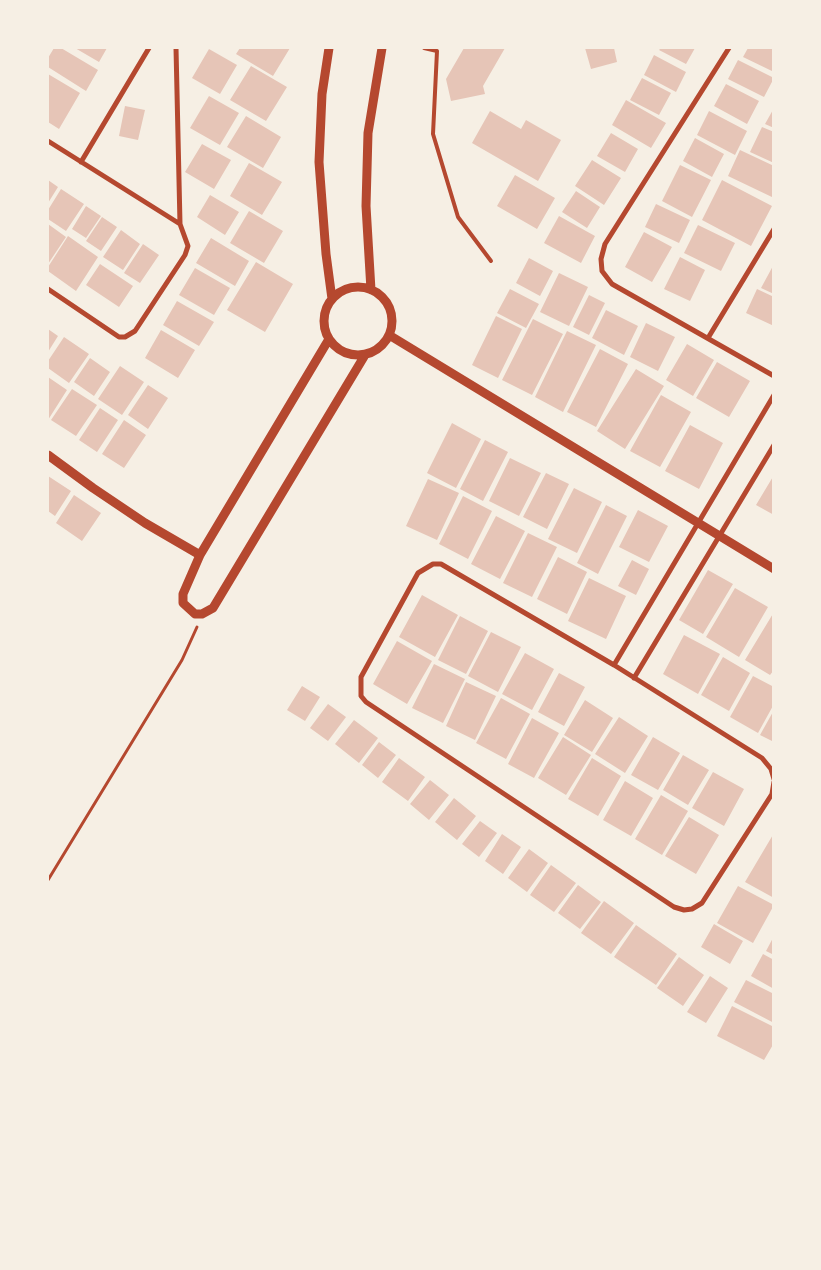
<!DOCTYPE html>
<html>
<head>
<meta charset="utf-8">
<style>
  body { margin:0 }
  #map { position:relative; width:821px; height:1270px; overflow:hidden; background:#f6efe4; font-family:"Noto Serif",serif }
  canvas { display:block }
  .frame { position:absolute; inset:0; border:49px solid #f6efe4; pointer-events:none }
</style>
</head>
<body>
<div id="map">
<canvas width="821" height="1270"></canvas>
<div class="frame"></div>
</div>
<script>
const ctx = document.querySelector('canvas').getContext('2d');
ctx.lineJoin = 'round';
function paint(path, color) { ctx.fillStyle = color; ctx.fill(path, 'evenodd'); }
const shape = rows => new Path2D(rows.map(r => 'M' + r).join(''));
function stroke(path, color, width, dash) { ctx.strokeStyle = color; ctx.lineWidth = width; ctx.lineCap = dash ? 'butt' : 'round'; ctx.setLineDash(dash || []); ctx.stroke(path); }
paint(shape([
  [54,48,61,48,98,70,86,91,48,67,48,58],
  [75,48,107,48,99,62],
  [240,48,290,48,273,76,236,54],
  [464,48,505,48,483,86,485,94,451,101,446,79],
  [585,48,614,48,617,62,591,69],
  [661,48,695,48,686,64,659,50],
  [748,48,774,48,774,72,743,57],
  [209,49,237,65,220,94,192,78],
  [654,55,686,72,676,92,644,75],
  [738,60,774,78,764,97,728,79],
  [251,66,287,87,266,121,230,100],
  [48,74,80,93,59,129,48,122],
  [642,78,671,93,659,115,630,100],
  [726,84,759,101,747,124,714,106],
  [209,96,239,113,220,145,190,128],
  [626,100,666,123,651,148,612,125],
  [125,106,145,110,138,140,119,136],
  [774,108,774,128,765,124],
  [490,111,521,129,526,120,561,140,538,181,472,143],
  [709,111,747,131,735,155,697,135],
  [246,116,281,137,263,168,227,147],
  [762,127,774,132,774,163,750,152],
  [611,133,638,149,625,172,597,156],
  [695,138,724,154,712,177,683,161],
  [202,144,231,160,214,189,185,172],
  [740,150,774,166,774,198,728,176],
  [592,160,621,178,604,205,575,186],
  [249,163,282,182,262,215,230,196],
  [680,165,711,180,692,217,662,201],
  [515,175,555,198,537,229,497,206],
  [48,180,58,187,48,203],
  [722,180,772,206,751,246,702,220],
  [61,189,84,204,66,231,48,219,48,210],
  [576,191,600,207,587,228,562,212],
  [210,195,239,212,225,235,197,217],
  [656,204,690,220,679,243,645,227],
  [86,206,101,216,86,238,72,229],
  [249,211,283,231,264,263,230,243],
  [559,216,595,236,581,263,544,243],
  [102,217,117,227,101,251,86,241],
  [48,224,66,237,48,264],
  [698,225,735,243,721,271,684,253],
  [121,230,140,244,123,270,103,257],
  [644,232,672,247,652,282,625,267],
  [68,236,98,257,76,291,48,271,48,267],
  [211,238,249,261,235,286,196,263],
  [143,244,159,255,140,283,124,273],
  [680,257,705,270,690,301,664,289],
  [529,258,553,271,540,296,516,283],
  [256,262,293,284,265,332,227,310],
  [100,264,133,286,119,307,86,285],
  [774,264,774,294,761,288],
  [195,268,230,288,214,315,179,295],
  [559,273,588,287,569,326,540,312],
  [510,289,539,304,526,328,497,313],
  [757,289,774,297,774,326,746,313],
  [589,295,605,303,589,335,573,327],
  [177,301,214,322,199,346,163,325],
  [606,310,638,326,624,355,592,338],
  [496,316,522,329,498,378,472,365],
  [533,319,563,334,532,395,502,380],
  [646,323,675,337,658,371,630,357],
  [48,329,58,336,48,352],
  [161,330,195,350,178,378,145,358],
  [567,331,596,345,563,412,535,397],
  [64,337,89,354,69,383,48,368,48,361],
  [687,344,714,360,693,396,666,380],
  [600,349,628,364,596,427,567,412],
  [90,358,110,372,94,396,74,382],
  [717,362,750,381,729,417,696,398],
  [120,366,144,382,122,415,98,399],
  [636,369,664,386,625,449,597,431],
  [48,377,67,390,48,420],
  [148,385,168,398,148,429,128,415],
  [72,389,97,405,76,436,51,420],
  [661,395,691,412,660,467,630,451],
  [100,408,118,420,97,452,79,440],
  [124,420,146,435,124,468,102,454],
  [452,423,481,439,456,488,427,473],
  [690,425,723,443,699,489,665,471],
  [485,440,508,452,483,501,460,489],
  [510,458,541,473,519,516,489,501],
  [546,473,569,484,547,529,523,517],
  [774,475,774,515,756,505],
  [48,476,71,491,55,516,48,511],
  [428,479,459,493,437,540,406,526],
  [574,488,602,502,577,553,548,539],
  [74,495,101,513,82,541,56,523],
  [463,496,492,511,468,559,439,544],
  [606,505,627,516,598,574,577,563],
  [638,510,668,526,649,562,619,547],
  [496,516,525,531,500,579,471,564],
  [528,533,557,547,532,597,503,583],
  [558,557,587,572,567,614,537,599],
  [632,560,649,569,636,595,618,586],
  [708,570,733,584,703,634,679,620],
  [589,578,626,596,606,639,568,621],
  [735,588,768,607,739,657,706,637],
  [422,595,458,615,435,657,399,637],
  [774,612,774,670,770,675,745,660],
  [460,616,488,631,466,674,438,660],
  [491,632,521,647,498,692,468,676],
  [684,635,720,654,698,694,663,674],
  [397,641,432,661,407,704,373,684],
  [525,653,554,669,532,710,502,694],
  [723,657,750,673,729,711,701,695],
  [434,664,465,679,443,723,412,708],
  [559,673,585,687,564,726,538,712],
  [753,676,774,687,774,704,758,733,730,717],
  [466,682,496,696,475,740,446,726],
  [302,686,320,697,305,721,287,710],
  [501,698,530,714,506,759,476,743],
  [585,700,613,718,592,752,564,735],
  [328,704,346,717,328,741,310,728],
  [774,710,774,742,760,735],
  [619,717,648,736,625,773,595,754],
  [532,718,559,733,534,778,508,764],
  [354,720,378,738,359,763,335,744],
  [563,737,591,755,566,795,538,778],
  [653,737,680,753,658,790,631,775],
  [379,742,396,755,378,778,362,765],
  [683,755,709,770,688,805,663,790],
  [399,758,425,777,408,801,382,782],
  [592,758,621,776,598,816,568,799],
  [713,772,744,789,724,826,692,808],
  [430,780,449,795,429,820,410,804],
  [625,781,653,798,631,836,603,820],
  [661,795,688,811,662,855,635,839],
  [454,798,476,816,457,840,435,822],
  [689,817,719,835,696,874,665,856],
  [480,821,497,833,479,857,462,844],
  [774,833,774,898,745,882],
  [502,834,521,847,503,874,485,861],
  [529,849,548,863,527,892,508,878],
  [551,865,576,883,554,912,530,895],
  [578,885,601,902,580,929,558,913],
  [738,886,774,905,753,943,717,923],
  [604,901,634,923,611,954,581,933],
  [714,924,743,941,730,964,701,947],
  [636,925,677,954,656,985,614,957],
  [774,936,774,955,766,951],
  [763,954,774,960,774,989,751,976],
  [679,957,704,975,683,1006,657,988],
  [710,976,728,988,706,1023,687,1012],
  [746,980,774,994,774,1023,734,1002],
  [732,1006,774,1027,774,1043,764,1060,717,1036]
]), '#e6c5b7');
stroke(shape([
  [48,880,182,660,197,627]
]), '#b5482f', 3);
stroke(shape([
  [424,48,437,51,433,134,458,217,491,261]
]), '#b5482f', 4);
stroke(shape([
  [729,48,605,244,601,259,602,271,612,284,774,376],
  [48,141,180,224],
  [81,162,149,48],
  [48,289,119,337,125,337,135,331,185,255,188,246,180,224,176,48],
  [708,338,774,229],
  [614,665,774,395],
  [634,678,774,445],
  [774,779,771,769,762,758,614,665,441,564,433,564,418,573,361,677,361,696,366,702,674,907,684,910,692,909,702,903,772,794,774,782]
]), '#b5482f', 5);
stroke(shape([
  [329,48,322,94,319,162,326,254,332,299],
  '324 321a34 34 0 1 1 68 0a34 34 0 1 1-68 0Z',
  [371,290,366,206,368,133,382,48],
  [389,335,774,569],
  [329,339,200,555,183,594,183,603,195,614,202,614,213,608,365,355],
  [48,455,93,488,145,523,200,555]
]), '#b5482f', 9);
</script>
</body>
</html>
